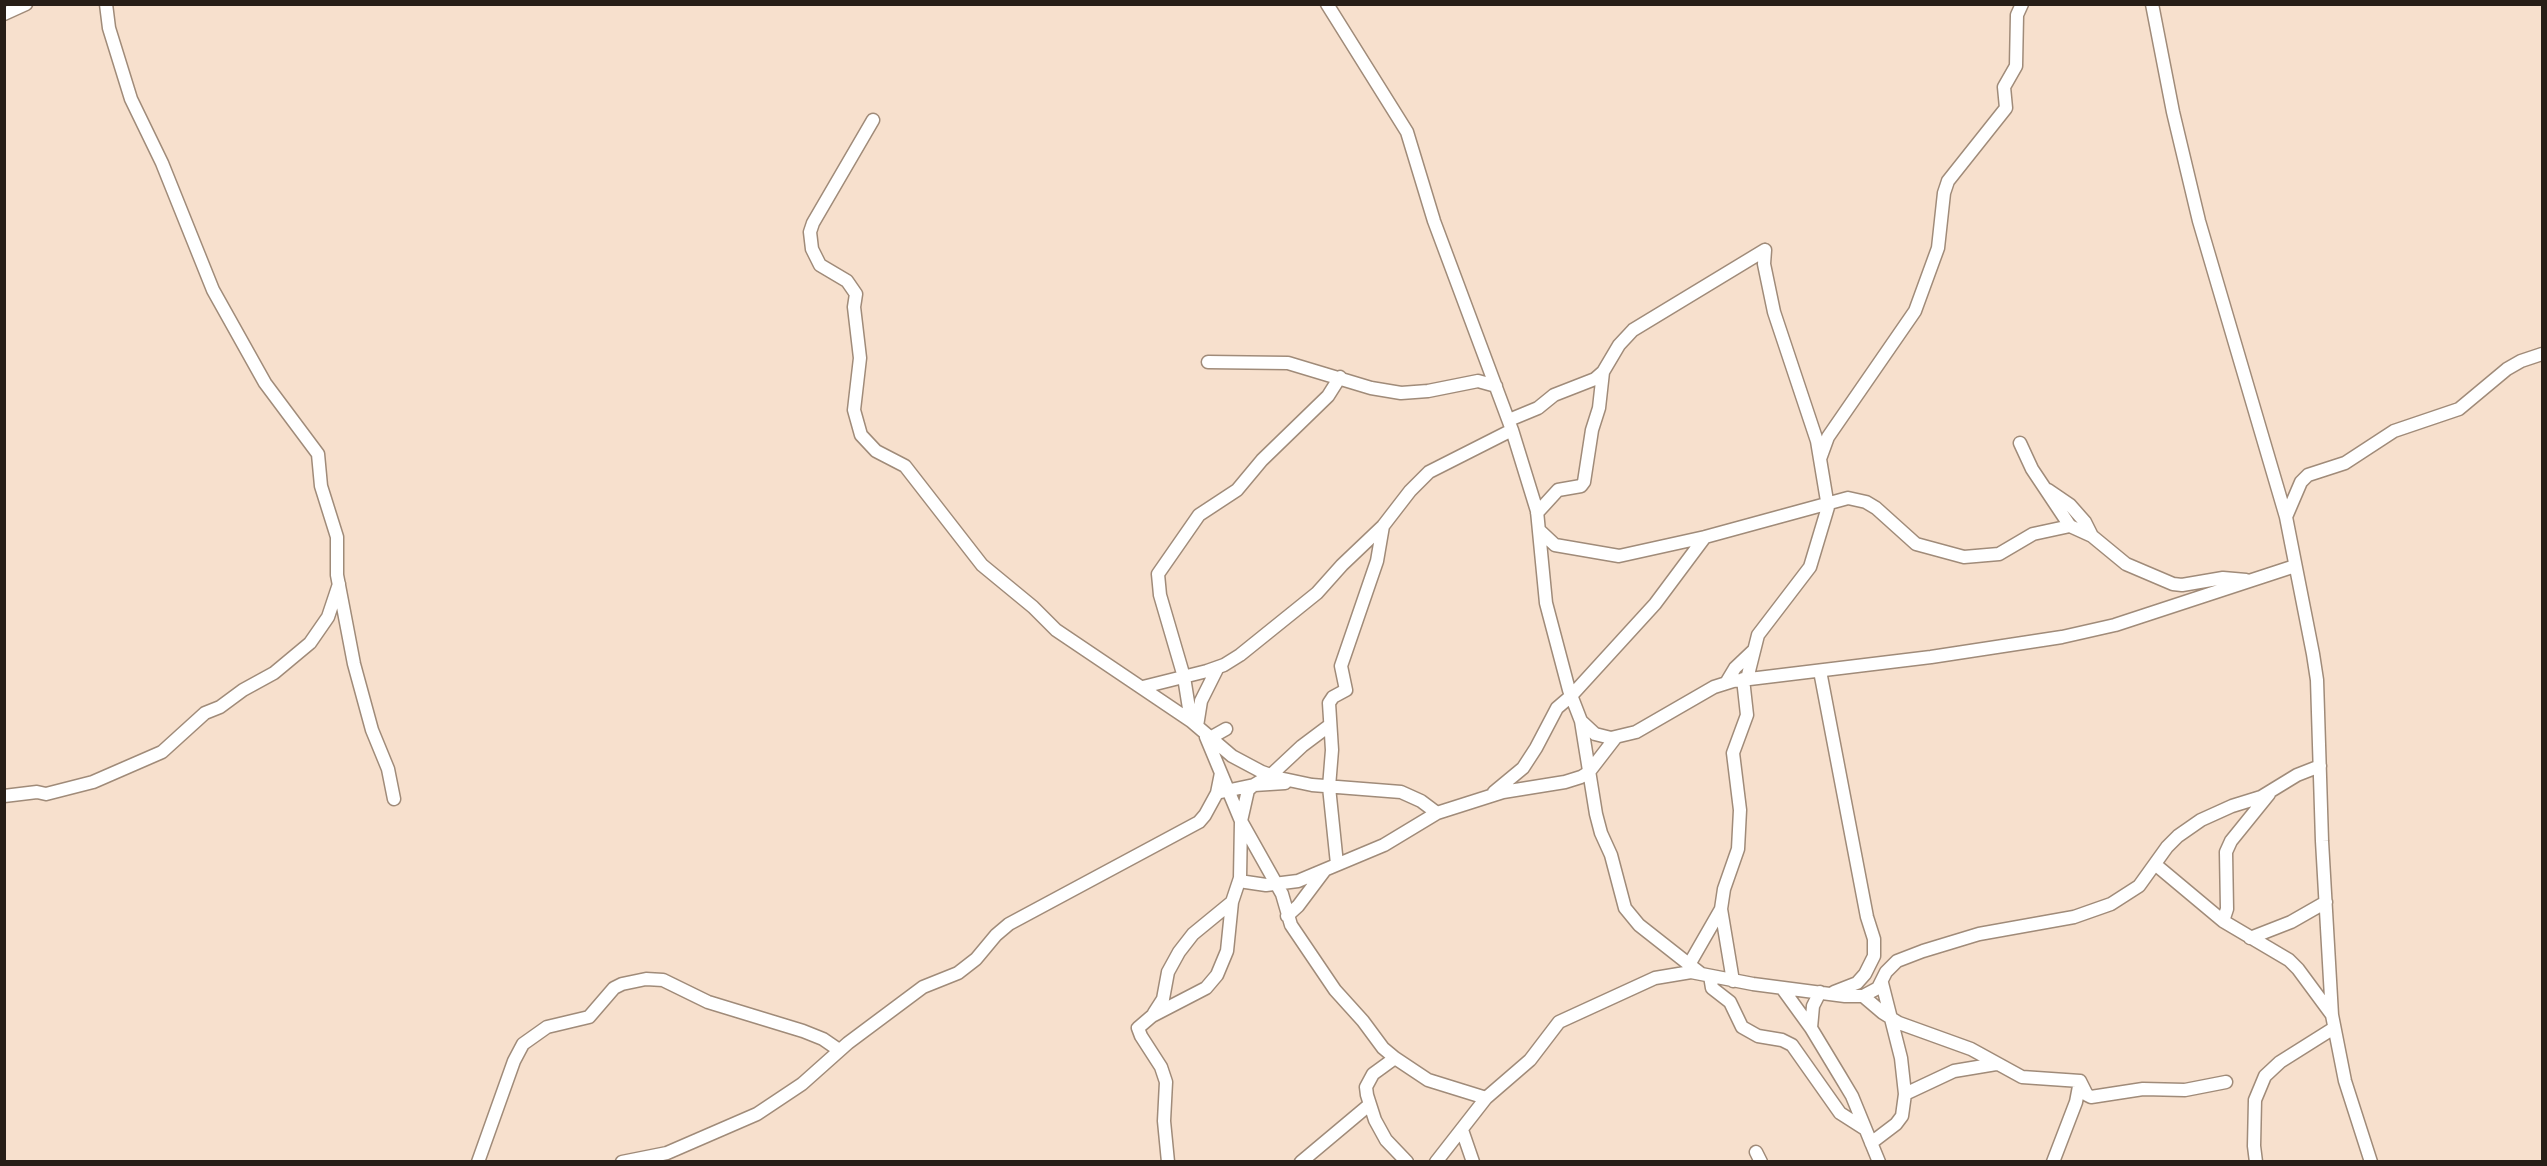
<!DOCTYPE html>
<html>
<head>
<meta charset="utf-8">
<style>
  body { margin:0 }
  #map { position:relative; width:2547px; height:1166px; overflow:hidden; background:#f7e0cd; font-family:Cabin,sans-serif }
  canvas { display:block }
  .frame { position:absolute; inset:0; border:6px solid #271e17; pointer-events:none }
</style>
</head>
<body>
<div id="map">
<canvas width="2547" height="1166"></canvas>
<div class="frame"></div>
</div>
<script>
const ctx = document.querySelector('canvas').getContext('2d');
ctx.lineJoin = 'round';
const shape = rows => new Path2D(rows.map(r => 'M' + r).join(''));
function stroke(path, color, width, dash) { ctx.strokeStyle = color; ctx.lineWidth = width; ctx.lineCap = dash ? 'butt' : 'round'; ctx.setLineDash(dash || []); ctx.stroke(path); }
const street = shape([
  [106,4,109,28,131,99,162,163,213,290,265,383,318,454,321,486,337,537,337,575,354,664,372,730,388,769,394,799],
  [1327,4,1407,132,1434,221,1512,430,1537,511,1546,603,1569,690,1581,721,1595,734,1611,738,1636,732,1714,687,1733,681,1931,657,2062,637,2115,625,2295,566],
  [2152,4,2173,112,2199,221,2286,517,2313,654,2317,680,2322,841,2332,1015,2345,1081,2371,1162],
  [4,14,26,4],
  [873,120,813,223,810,232,812,249,820,265,847,281,856,294,854,307,860,358,854,410,861,435,876,451,905,466,982,565,1033,607,1056,630,1191,721,1232,756,1262,772,1279,778,1312,785,1401,792,1421,801,1437,813,1503,792,1565,782,1581,777,1589,772,1616,737],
  [1208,362,1288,363,1371,388,1401,393,1428,391,1478,381,1496,386],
  [1509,420,1538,408,1554,395,1595,379,1603,372,1619,345,1633,330,1765,250],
  [2020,443,2032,469,2070,526],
  [1820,459,1828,437,1915,311,1938,248,1944,193,1948,181,2006,108,2004,87,2016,66,2017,15,2022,4],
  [2048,490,2070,505,2085,522,2092,536],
  [1537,513,1558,490,1581,486,1584,482,1592,430,1599,408,1603,372],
  [2286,517,2301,482,2308,475,2345,463,2394,431,2459,409,2507,369,2521,361,2542,354],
  [1540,531,1555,545,1619,556,1705,537,1848,498,1866,502,1876,508,1916,544,1964,557,1999,554,2033,534,2070,526,2092,536,2126,564,2173,584,2182,585,2223,578,2246,580],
  [1820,671,1867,917,1874,939,1874,956,1865,974,1857,983,1834,992],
  [1747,679,1758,635,1810,567,1828,507,1817,441,1774,312,1764,264,1765,250],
  [1726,683,1735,668,1754,650],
  [1143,687,1207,671,1224,665,1240,655,1317,593,1342,565,1383,526,1410,491,1429,472,1512,430],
  [1191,721,1184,677,1160,595,1158,574,1199,515,1237,490,1262,460,1328,396,1340,377],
  [1581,721,1596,814,1601,833,1611,855,1625,908,1639,925,1700,973],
  [1197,726,1201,701,1218,667],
  [1206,737,1241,821,1282,894,1291,925,1335,990,1363,1021,1383,1048,1395,1058,1428,1080,1486,1098],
  [1210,738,1226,729],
  [1221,792,1254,785,1271,775,1302,746,1330,725],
  [1494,792,1523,768,1536,748,1557,708,1571,696,1655,604,1705,537],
  [4,796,37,792,46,794,93,782,162,752,205,713,220,707,243,690,274,673,310,643,328,617,339,584],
  [1337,864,1329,787,1332,750,1329,703,1333,697,1346,690,1341,666,1377,561,1383,526],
  [2156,865,2223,921,2289,960,2298,969,2332,1015],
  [1239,881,1266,885,1298,881,1384,845,1437,813],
  [1287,916,1298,906,1325,870],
  [2223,921,2227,909,2226,852,2231,841,2269,794],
  [2250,938,2291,922,2326,902],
  [1690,963,1721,909],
  [1710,976,1712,988,1730,1002,1742,1027,1758,1036,1782,1040,1792,1045,1840,1113,1865,1129],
  [1733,981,1721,909,1724,889,1738,849,1740,810,1733,753,1747,715,1743,679],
  [1782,988,1811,1028,1840,1076,1852,1096,1879,1162],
  [1863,996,1883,1013,1899,1023,1971,1049,2022,1077,2080,1081,2087,1095,2091,1097,2143,1089,2185,1090,2226,1082],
  [1154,1013,1163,999,1168,972,1179,952,1193,934,1232,902],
  [1811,1028,1813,1006,1820,992],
  [1395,1058,1373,1074,1366,1087,1367,1095,1375,1120,1386,1140,1407,1162],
  [1905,1094,1954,1071,1996,1064],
  [1462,1130,1473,1162],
  [1871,1143,1896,1124,1902,1116,1905,1094,1901,1058,1882,983],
  [1756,1152,1761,1162],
  [478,1162,514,1061,523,1044,547,1027,589,1017,614,988,622,984,646,979,663,980,708,1002,803,1031,823,1039,839,1050],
  [622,1162,667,1153,757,1114,802,1084,848,1043,923,987,958,973,976,959,996,935,1009,924,1199,822,1205,815,1217,793,1221,773],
  [1168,1162,1164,1121,1166,1082,1161,1067,1141,1036,1138,1028,1152,1016,1206,988,1217,975,1227,951,1232,902,1240,878,1241,821,1248,790,1254,785,1285,783],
  [1301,1162,1369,1105],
  [1436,1162,1486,1098,1530,1060,1559,1022,1655,978,1691,972,1753,984,1845,996,1863,996,1878,988,1886,972,1897,961,1923,951,1979,934,2074,917,2111,904,2139,886,2167,847,2178,836,2201,820,2232,806,2261,797,2297,775,2320,766],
  [2053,1162,2076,1102,2080,1081],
  [2256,1162,2254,1146,2255,1100,2265,1076,2280,1062,2334,1028]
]);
stroke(street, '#a08b79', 15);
stroke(street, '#fff', 12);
</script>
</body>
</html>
